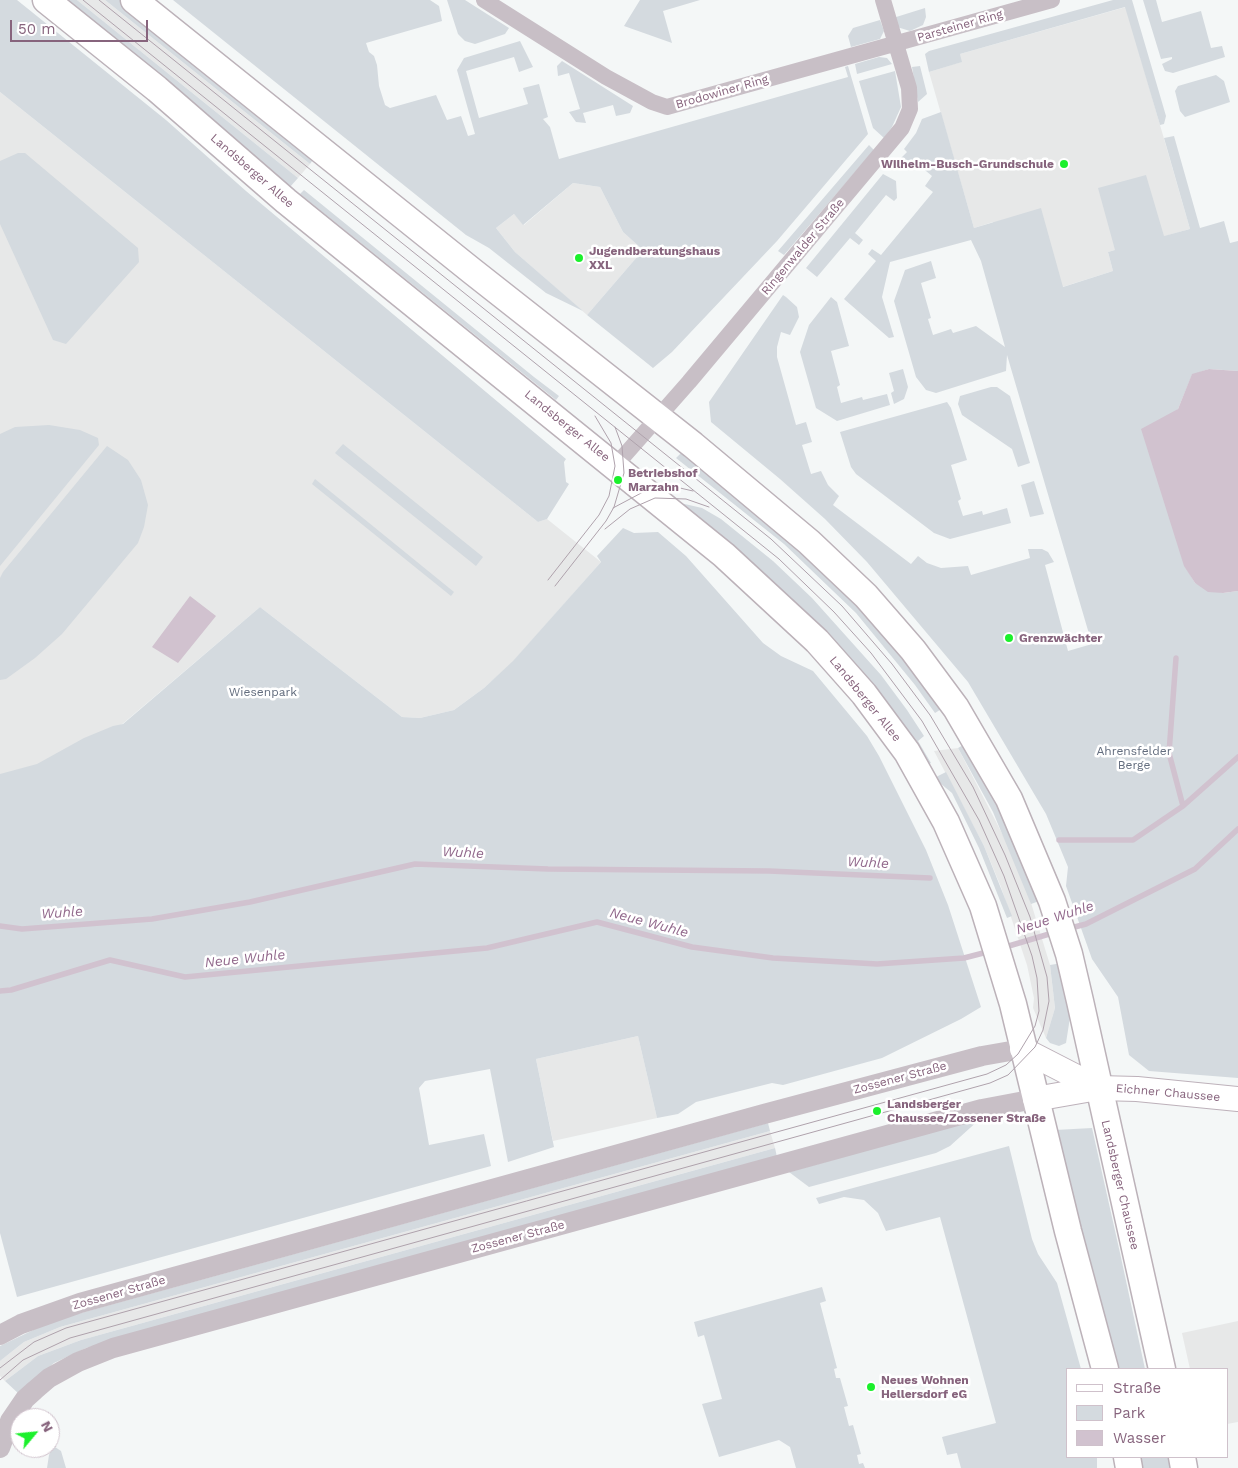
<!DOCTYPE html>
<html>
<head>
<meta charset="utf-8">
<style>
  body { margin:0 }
  #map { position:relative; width:1238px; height:1468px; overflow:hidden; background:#f4f7f7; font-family:"Work Sans",sans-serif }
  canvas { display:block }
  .legend { position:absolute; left:1066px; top:1368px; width:162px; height:90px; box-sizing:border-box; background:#fff; border:1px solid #cfc1cb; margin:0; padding:6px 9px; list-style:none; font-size:15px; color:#87647d }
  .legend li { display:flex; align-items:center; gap:10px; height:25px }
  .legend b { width:25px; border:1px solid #cfc1cb }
  .north { position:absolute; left:10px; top:1408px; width:50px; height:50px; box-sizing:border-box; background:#fff; border:1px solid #cfc1cb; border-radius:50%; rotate:62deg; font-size:14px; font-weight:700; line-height:20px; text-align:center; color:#87647d }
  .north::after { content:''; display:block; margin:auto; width:18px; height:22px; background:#1bf02c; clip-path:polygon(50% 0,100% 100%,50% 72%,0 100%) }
  .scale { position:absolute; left:10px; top:20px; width:138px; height:22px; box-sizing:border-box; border:2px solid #87647d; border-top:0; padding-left:6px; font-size:15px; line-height:18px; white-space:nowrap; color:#87647d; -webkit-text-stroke:4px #fff; paint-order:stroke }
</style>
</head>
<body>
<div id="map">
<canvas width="1238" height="1468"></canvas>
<ul class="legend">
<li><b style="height:6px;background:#fff"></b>Straße</li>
<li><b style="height:14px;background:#d4dadf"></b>Park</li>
<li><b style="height:14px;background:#d1c2cf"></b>Wasser</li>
</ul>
<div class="north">N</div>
<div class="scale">50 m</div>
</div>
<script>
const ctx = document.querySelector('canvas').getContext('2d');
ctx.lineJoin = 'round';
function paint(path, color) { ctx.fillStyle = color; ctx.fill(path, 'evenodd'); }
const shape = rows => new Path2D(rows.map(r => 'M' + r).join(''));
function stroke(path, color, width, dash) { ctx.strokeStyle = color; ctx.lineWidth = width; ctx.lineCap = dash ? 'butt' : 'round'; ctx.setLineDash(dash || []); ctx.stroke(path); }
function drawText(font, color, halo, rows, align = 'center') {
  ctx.font = font + ' "Work Sans",sans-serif'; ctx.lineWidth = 5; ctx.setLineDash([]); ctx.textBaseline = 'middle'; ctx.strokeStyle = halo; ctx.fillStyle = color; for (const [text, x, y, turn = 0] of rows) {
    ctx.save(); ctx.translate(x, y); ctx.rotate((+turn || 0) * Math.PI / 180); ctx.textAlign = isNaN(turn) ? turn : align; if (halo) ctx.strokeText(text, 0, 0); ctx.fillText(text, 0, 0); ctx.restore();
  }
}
paint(shape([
  [77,0,105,0,310,164,298,178],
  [1126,7,1190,229,1108,252,1113,271,1015,302,993,222,974,228,929,72,961,62,960,54],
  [0,92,538,522,547,519,601,562,512,663,484,688,454,710,420,718,402,717,260,607,47,788,0,774],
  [573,183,600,187,623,232,643,250,587,315,515,252,496,228,514,214,524,225],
  [958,748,1008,845,1028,893,1050,965,1055,1008,1046,1038,1033,1008,1034,998,1027,965,1001,887,984,846,934,751],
  [638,1036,657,1118,553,1141,536,1059],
  [770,1131,775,1148,81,1340,38,1356,5,1381,0,1376,0,1361,5,1357,24,1342,60,1327],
  [1238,1321,1238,1422,1227,1424,1227,1369,1190,1369,1182,1333]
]), '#e7e8e8');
paint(shape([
  [0,0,17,0,166,120,246,191,566,459,564,462,566,482,569,484,547,519,538,522,0,92],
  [64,0,77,0,298,178,290,187],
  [105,0,121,0,315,157,310,164],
  [173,0,430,0,439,6,442,21,366,43,369,52,374,56,377,65,379,86,385,105,390,108,436,95,447,120,461,116,468,136,475,134,457,70,464,58,520,41,533,67,519,72,514,57,466,71,479,118,528,104,523,88,539,84,548,117,543,119,550,127,559,159,848,77,845,67,848,66,868,134,777,241,672,352,653,368,587,315,643,250,623,232,600,187,573,183,523,225,514,214,496,228,515,252,583,311,546,293,489,248,466,235],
  [447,0,465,0,509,28,505,34,475,44,465,41,458,34],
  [640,0,700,0,663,11,672,43,624,26],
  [1113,0,1132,0,1166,116,1164,124,1160,125,1125,7,960,54,962,62,929,72,925,54,929,51],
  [1143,0,1156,0,1162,22,1201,11,1211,48,1222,46,1225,57,1173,73,1165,71,1162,64,1172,59,1172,57,1161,59],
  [925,8,926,17,923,25,910,31,897,27,893,18],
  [880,20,884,31,880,39,851,47,848,36,853,28],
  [879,57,887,58,892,64,857,74,855,64],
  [562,61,633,106,630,113,616,116,613,105,583,113,586,123,576,122,569,112,580,109,569,73,558,76,557,66],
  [920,66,927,94,918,102,912,67],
  [895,71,901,107,892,127,884,138,873,128,859,81],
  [1216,75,1224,81,1230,102,1185,117,1180,111,1175,91,1178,86],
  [941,112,974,228,1041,208,1063,287,1113,271,1108,252,1115,250,1098,188,1146,175,1164,236,1190,229,1164,138,1174,136,1200,228,1224,221,1230,243,1238,241,1238,371,1209,369,1192,375,1178,409,1151,456,1185,566,1195,583,1223,593,1238,591,1238,1078,1149,1071,1129,1055,1118,997,1092,959,1066,886,1068,867,1046,814,968,682,867,562,825,519,780,479,711,422,709,402,783,295,786,297,797,307,799,317,790,335,781,332,777,347,777,357,796,425,806,422,812,442,802,445,811,474,821,471,828,485,839,496,833,505,911,564,918,556,927,563,941,568,968,566,971,575,1030,558,1028,549,1042,549,1048,552,1054,562,1045,565,1068,651,1092,644,1007,355,1006,371,936,393,926,390,916,377,894,301,905,270,931,261,936,278,921,283,931,318,928,319,933,335,951,329,953,333,976,326,1005,347,981,261,971,240,890,262,882,297,894,337,889,338,844,299,876,261,868,254,872,249,881,255,933,192,925,186,932,176,914,161,907,169,898,161,907,152,904,149,916,133,922,119],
  [869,145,874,150,784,255,778,251],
  [18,153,25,153,138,248,139,262,66,344,53,340,0,224,0,161],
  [883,174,896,181,897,198,894,201,886,195,855,233,863,240,859,245,850,238,817,277,806,268],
  [304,190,534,377,559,396,556,400,300,194],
  [831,297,837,302,849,346,831,351,840,385,837,387,841,403,862,397,863,400,887,394,890,405,837,421,816,408,800,352,809,325],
  [903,369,908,387,904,399,894,404,891,393,894,391,889,373],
  [991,387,997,387,1010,396,1030,463,1018,467,1012,449,962,415,958,404,960,396],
  [947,402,951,408,967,460,951,465,961,499,958,501,963,516,982,511,983,515,1007,508,1011,523,950,539,934,533,856,474,851,467,840,432],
  [49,425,80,430,98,438,99,445,0,566,0,434,15,427],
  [343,444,483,557,476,566,335,453],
  [107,446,128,460,141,480,148,505,144,527,138,543,62,634,35,658,6,679,0,680,0,578,3,572],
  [682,452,783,533,869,614,943,708,935,713,915,685,856,613,784,544,676,458],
  [315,479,454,592,451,596,312,484],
  [1034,481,1044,514,1030,517,1021,485],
  [676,502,702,508,721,519,773,561,812,598,881,675,907,710,924,736,918,741,931,763,926,765],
  [623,528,634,533,658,532,686,556,763,643,781,656,813,671,867,736,879,756,926,850,948,905,981,1007,961,1019,882,1058,783,1085,772,1083,696,1102,678,1114,657,1118,638,1036,536,1059,554,1147,508,1162,490,1069,425,1081,419,1088,429,1145,484,1134,491,1166,17,1297,0,1233,0,774,37,764,84,738,113,726,123,724,260,607,402,717,420,718,454,710,484,688,513,661,601,562,597,556],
  [967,743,983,769,1042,900,1031,904,993,812,958,748],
  [946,772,984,846,1012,916,1007,918,979,848,952,793,934,778],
  [1062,963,1071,1011,1066,1043,1059,1046,1050,1043,1046,1038,1055,1008,1050,965],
  [980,1119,950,1146,936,1153,809,1187,789,1172],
  [768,1123,770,1131,60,1327,24,1342,0,1361,0,1346,52,1321],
  [1092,1128,1120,1253,1145,1369,1116,1369,1055,1130],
  [1009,1146,1032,1239,1038,1254,1057,1283,1081,1369,1067,1369,1067,1457,1097,1457,1097,1468,961,1468,957,1453,947,1455,942,1437,996,1423,940,1217,886,1231,878,1213,864,1200,844,1197,819,1204,816,1198],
  [775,1148,777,1157,86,1348,54,1363,19,1394,5,1381,38,1356,81,1340],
  [822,1287,826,1301,820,1303,837,1368,834,1369,836,1378,840,1378,848,1406,844,1407,849,1426,853,1425,861,1454,857,1455,859,1464,863,1463,865,1468,796,1468,790,1447,779,1440,719,1457,702,1404,722,1399,704,1335,698,1337,694,1322],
  [55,1447,61,1451,66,1468,47,1468,49,1455,52,1448],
  [1136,1457,1173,1457,1176,1468,1138,1468]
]), '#d4dadf');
paint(shape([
  [1209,369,1238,371,1238,591,1223,593,1208,592,1195,583,1184,566,1141,429,1178,409,1192,374],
  [190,596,216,616,178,663,152,647]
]), '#d1c2cf');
stroke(shape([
  [1176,658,1169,753,1183,806],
  [1059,840,1133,840,1183,806,1238,757],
  [0,926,22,929,152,919,250,902,415,864,548,869,769,871,930,878],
  [1067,929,1086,924,1195,869,1238,829],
  [1002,948,1056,932],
  [0,991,11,990,110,960,185,977,487,948,597,922,692,947,773,958,877,964,964,958,991,951]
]), '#d1c2cf', 5.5);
const secondary = shape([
  [1022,1049,1098,1088],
  [1035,1099,1098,1088,1137,1089,1238,1099]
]);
const primary = shape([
  [46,0,157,89,286,201,724,555,817,641,864,694,907,752,946,822,983,906,1013,1004,1068,1231,1105,1369],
  [134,0,472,271,693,445,809,542,866,596,913,650,956,708,1009,799,1052,901,1069,954,1080,1001,1162,1369],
  [1127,1457,1129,1468],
  [1182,1457,1184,1468]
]);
stroke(secondary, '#bdb1ba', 26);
stroke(primary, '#bcb2b9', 29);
stroke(shape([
  [484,0,606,77,652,102,667,107,1052,0],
  [615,466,689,382,902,128,910,109,909,88,883,0]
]), '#c8bfc6', 16);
stroke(shape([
  [0,1335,21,1324,80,1303,764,1114,982,1056,1022,1049],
  [0,1448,10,1421,25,1399,35,1390,49,1378,78,1362,113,1348,982,1109,1035,1099]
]), '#c8bfc6', 20);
stroke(secondary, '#fff', 24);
stroke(primary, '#fff', 26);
stroke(shape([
  [613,508,645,491,680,488,693,491],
  [605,529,630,509,655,498,686,499,709,507],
  [548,580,599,515,609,496,615,466,611,443,595,416],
  [555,586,606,521,614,507,624,473,622,446,615,427],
  [0,1368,34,1342,66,1328,987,1074,1006,1065,1018,1054,1035,1026,1039,1011,1037,978,1032,956,1004,876,979,820,922,721,871,653,834,612,779,559,728,518,83,0],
  [0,1380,23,1360,70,1338,990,1083,1008,1075,1035,1047,1043,1030,1049,1001,1047,977,1030,917,1005,855,973,787,930,715,892,664,842,606,771,539,99,0]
]), '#afa2ac', 1);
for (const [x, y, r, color] of [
  [1064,164,5,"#1bf02c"],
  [579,258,5,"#1bf02c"],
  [618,480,5,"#1bf02c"],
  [1009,638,5,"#1bf02c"],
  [877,1111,5,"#1bf02c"],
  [871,1387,5,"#1bf02c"]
]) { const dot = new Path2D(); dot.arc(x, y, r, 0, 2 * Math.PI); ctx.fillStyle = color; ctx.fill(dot); stroke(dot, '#fff', 2); }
drawText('12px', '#87647d', '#fff', [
  ["Parsteiner Ring",960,26,-16],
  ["Brodowiner Ring",722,92,-16],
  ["Landsberger Allee",252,171,41],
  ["Ringenwalder Straße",803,247,-50],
  ["Landsberger Allee",567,426,39],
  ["Landsberger Allee",865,699,51],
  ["Zossener Straße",900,1078,-15],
  ["Eichner Chaussee",1168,1093,5],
  ["Landsberger Chaussee",1120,1185,77],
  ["Zossener Straße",518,1237,-15],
  ["Zossener Straße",119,1293,-16]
]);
drawText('bold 12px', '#87647d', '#fff', [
  ["Wilhelm-Busch-Grundschule",1054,164,"right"],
  ["Jugendberatungshaus",589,251],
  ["XXL",589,265],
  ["Betriebshof",628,473],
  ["Marzahn",628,487],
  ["Grenzwächter",1019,638],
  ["Landsberger",887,1104],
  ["Chaussee/Zossener Straße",887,1118],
  ["Neues Wohnen",881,1380],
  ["Hellersdorf eG",881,1394]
], 'left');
drawText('12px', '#636d7e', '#fff', [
  ["Wiesenpark",263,692],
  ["Ahrensfelder",1134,751],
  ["Berge",1134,765]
]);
drawText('italic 14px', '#92698c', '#fff', [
  ["Wuhle",463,853,3],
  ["Wuhle",868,863,3],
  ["Wuhle",62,913,-4],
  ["Neue Wuhle",1055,918,-18],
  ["Neue Wuhle",649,923,15],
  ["Neue Wuhle",245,959,-6]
]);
</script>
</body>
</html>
